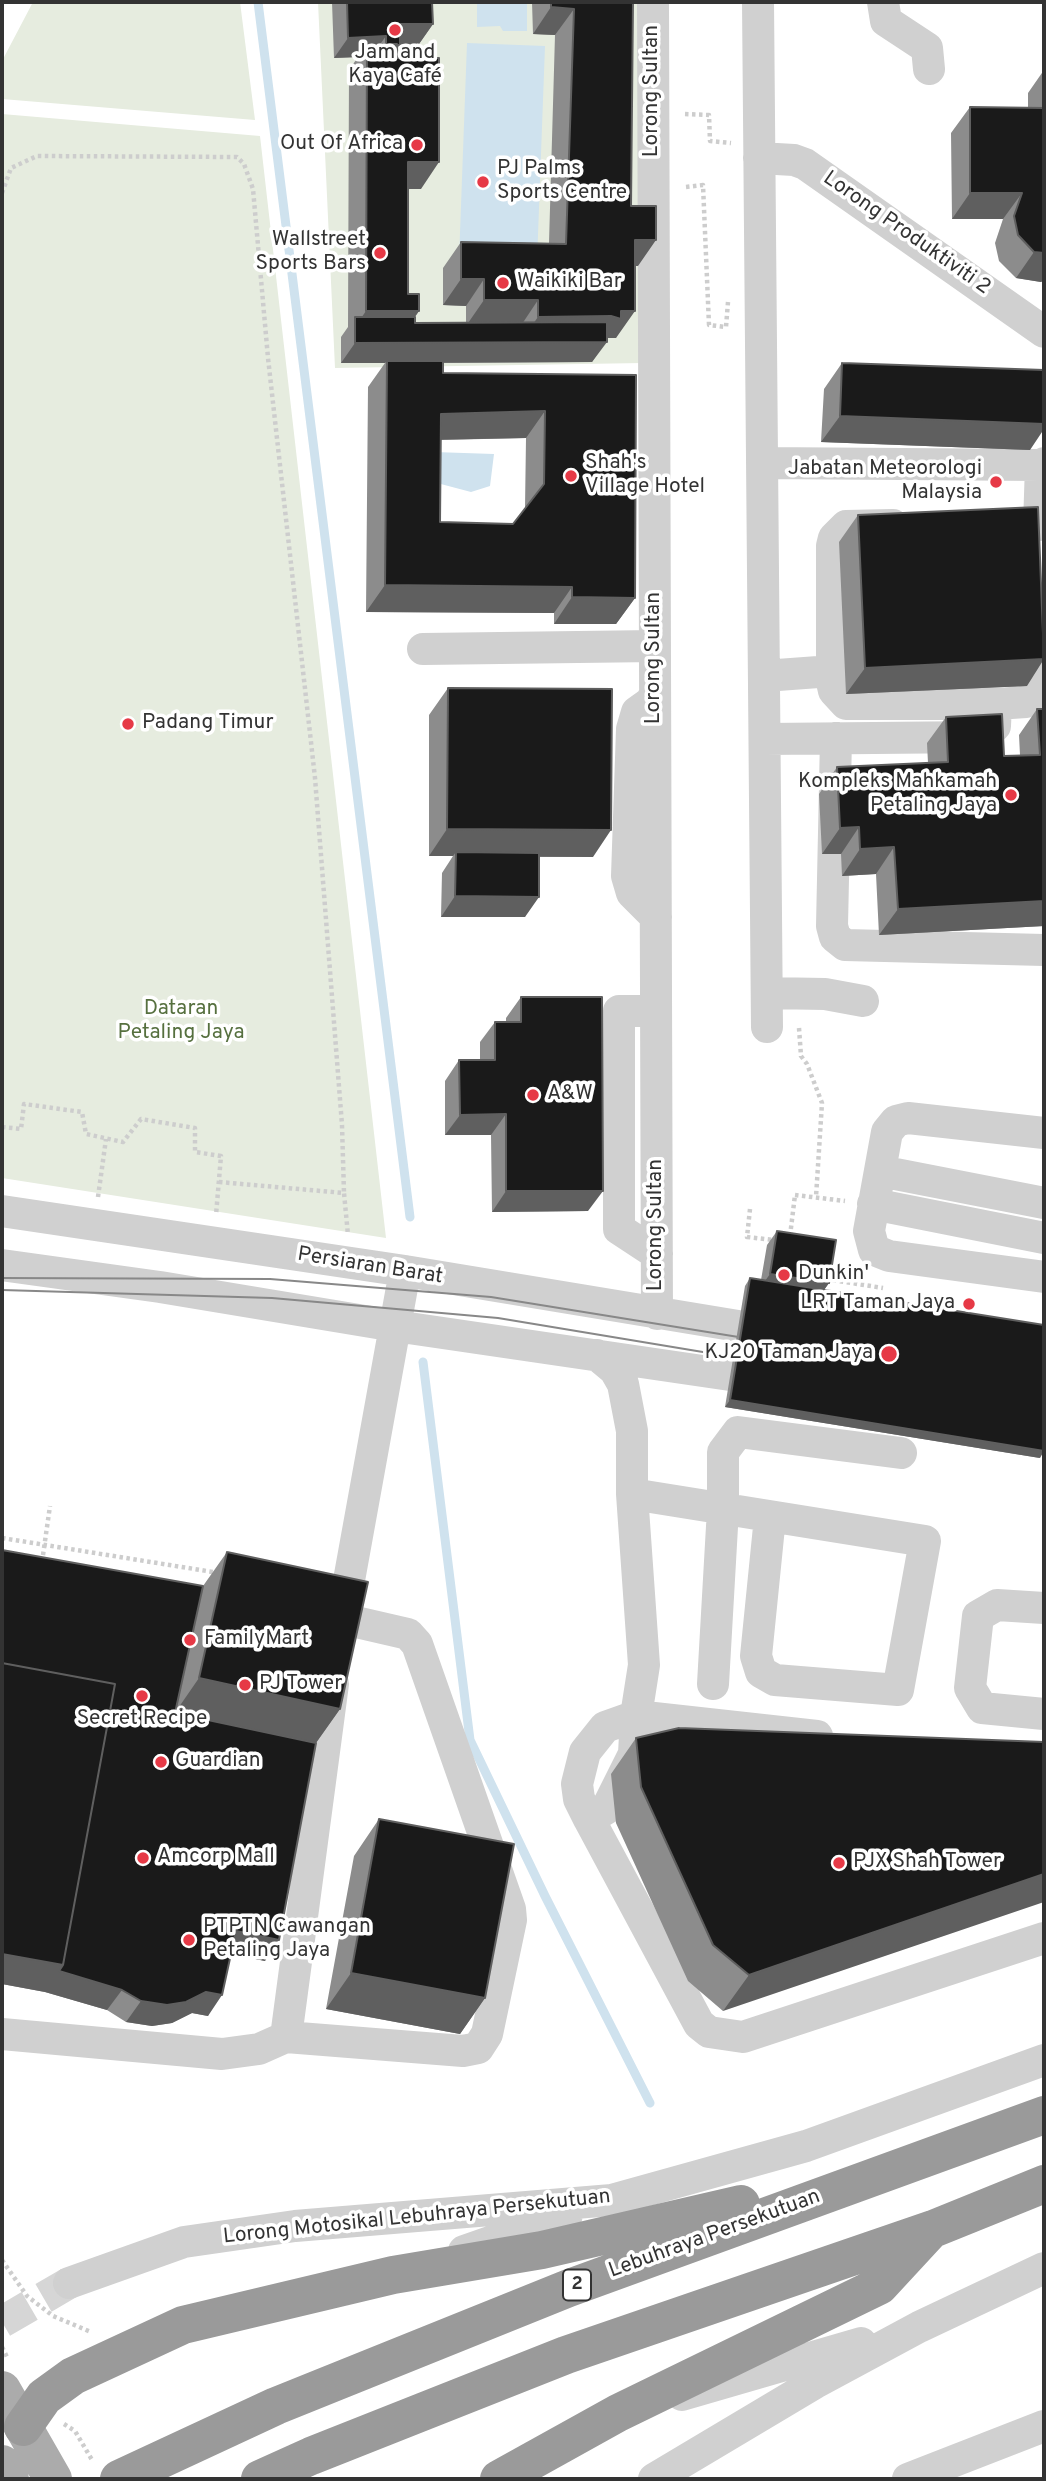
<!DOCTYPE html>
<html>
<head>
<meta charset="utf-8">
<style>
  body { margin:0 }
  #map { position:relative; width:1046px; height:2481px; overflow:hidden; background:#fff; font-family:Overpass,sans-serif }
  canvas { display:block }
  .frame { position:absolute; inset:0; border:4px solid #333; pointer-events:none }
</style>
</head>
<body>
<div id="map">
<canvas width="1046" height="2481"></canvas>
<div class="frame"></div>
</div>
<script>
const ctx = document.querySelector('canvas').getContext('2d');
ctx.lineJoin = 'round';
function paint(path, color) { ctx.fillStyle = color; ctx.fill(path, 'evenodd'); }
const shape = rows => new Path2D(rows.map(r => 'M' + r).join(''));
function stroke(path, color, width, dash) { ctx.strokeStyle = color; ctx.lineWidth = width; ctx.lineCap = dash ? 'butt' : 'round'; ctx.setLineDash(dash || []); ctx.stroke(path); }
function drawText(font, color, halo, rows, align = 'center') {
  ctx.font = font + ' Overpass,sans-serif'; ctx.lineWidth = 7; ctx.setLineDash([]); ctx.textBaseline = 'middle'; ctx.strokeStyle = halo; ctx.fillStyle = color; for (const [text, x, y, turn = 0] of rows) {
    ctx.save(); ctx.translate(x, y); ctx.rotate((+turn || 0) * Math.PI / 180); ctx.textAlign = isNaN(turn) ? turn : align; if (halo) ctx.strokeText(text, 0, 0); ctx.fillText(text, 0, 0); ctx.restore();
  }
}
paint(shape([
  [33,2,240,2,255,120,2,99,2,61],
  [318,2,637,2,643,363,335,368],
  [2,114,260,136,386,1238,2,1178]
]), '#e6ecdf');
paint(shape([
  [477,2,527,2,527,31,503,31,500,26,477,27],
  [467,43,545,46,537,262,459,260],
  [434,452,494,454,490,486,471,492,437,483]
]), '#cfe2ee');
stroke(shape([
  [258,2,410,1217],
  [423,1362,470,1740,545,1896,650,2103]
]), '#cfe2ee', 9);
stroke(shape([
  [2,2322,69,2283]
]), '#d6d6d6', 32, [32, 16]);
stroke(shape([
  [685,114,709,115,710,141,731,143],
  [686,187,703,185,709,325,726,327,728,302],
  [2,193,11,168,37,156,237,157,244,164,253,189,268,358,315,778,342,1125,344,1193],
  [799,1028,801,1056,807,1064,822,1103,816,1197],
  [2,1127,21,1129,24,1104,82,1112,86,1134,123,1142,141,1119,195,1128,195,1152,221,1156,216,1215],
  [219,1182,344,1193,348,1235],
  [795,1195,845,1201],
  [98,1197,106,1139],
  [750,1209,747,1237,774,1240],
  [826,1279,883,1288],
  [2,1538,219,1573],
  [42,1562,50,1506],
  [2,2260,27,2296,53,2316,91,2332],
  [2,2347,7,2357],
  [64,2424,75,2431,92,2460]
]), '#cdcdcd', 4.5, [3.5, 3.5]);
stroke(shape([
  [653,2,657,1314],
  [758,2,767,1027],
  [883,2,886,21,927,48,929,69],
  [759,158,794,160,805,164,1044,332],
  [762,463,1041,465,1044,463],
  [1039,525,1041,465],
  [423,649,655,646],
  [764,676,832,671],
  [655,694,651,702,637,712,632,729,627,876,632,893,656,917],
  [996,704,1026,702,1037,691,1039,626],
  [836,738,832,926,835,937,845,945,1044,950],
  [765,739,983,737,995,726,996,704,846,704,834,691,832,682,832,546,834,538,846,526,893,525],
  [767,993,825,994,863,1001],
  [656,1011,619,1011,619,1229,657,1254],
  [1044,1133,908,1118,896,1121,887,1132,869,1231,874,1250,889,1256,1044,1277],
  [880,1171,1044,1203],
  [873,1204,1044,1238],
  [2,1211,405,1271,738,1326],
  [2,1265,160,1287,395,1326,730,1375],
  [597,1355,615,1370,623,1384,632,1431,632,1494,644,1665,636,1716,634,1754,607,1808,589,1819,579,1799,577,1784,585,1752,605,1727,636,1716,817,1736],
  [632,1494,925,1541,898,1690,775,1680,761,1672,756,1656,770,1517],
  [1044,1608,997,1605,978,1616,970,1688,982,1708,1044,1714],
  [342,1619,405,1271],
  [713,1684,723,1509,723,1452,738,1432,901,1453],
  [589,1819,699,2024,709,2032,743,2037,1044,1938],
  [2,2034,222,2054,259,2049,286,2037,463,2051,478,2048,487,2034,511,1920,510,1909,417,1644,408,1634,317,1613],
  [286,2037,333,1684],
  [464,2251,567,2215],
  [69,2283,184,2242,295,2226,612,2200,806,2146,1044,2060],
  [682,2395,861,2343],
  [654,2479,815,2383,919,2327,1044,2268],
  [908,2479,1044,2426]
]), '#d0d0d0', 32);
stroke(shape([
  [2,2390,53,2479],
  [2,2464,10,2479]
]), '#ababab', 38);
stroke(shape([
  [23,2427,44,2397,73,2376,183,2325,393,2275,542,2250,741,2204],
  [119,2479,276,2406,569,2288,1044,2115],
  [260,2479,311,2456,566,2355,933,2229,1044,2184],
  [499,2479,618,2413,879,2286,928,2233]
]), '#9a9a9a', 38);
stroke(shape([
  [2,1278,270,1279,491,1297,757,1340],
  [2,1290,272,1298,498,1318,751,1360]
]), '#888', 2);
stroke(shape([
  [790,1236,795,1195]
]), '#cdcdcd', 4.5, [3.5, 3.5]);
paint(shape([
  [332,2,432,2,433,24,419,44,400,45,397,49,397,58,421,189,408,189,408,294,419,311,415,317,415,323,466,323,466,306,443,305,443,268,461,242,549,243,555,35,533,34,532,2,633,2,631,206,638,266,635,266,616,338,608,338,592,362,443,363,443,373,636,375,635,598,616,624,554,624,554,613,366,612,368,387,385,363,341,363,341,337,348,327,349,70,358,57,334,58],
  [526,438,525,508,513,524,440,522,441,440],
  [1044,70,1044,280,1041,282,1016,278,999,261,995,243,1003,219,952,219,951,133,970,107,1028,108,1028,93],
  [842,363,1030,450,821,442,824,389],
  [858,515,1027,686,846,694,839,542],
  [448,688,593,857,539,857,525,917,441,917,442,873,453,856,429,856,429,715],
  [1037,709,1044,709,1044,926,879,935,876,874,842,876,841,854,822,854,819,794,837,767,928,763,927,743,946,717,1004,756,1020,755,1019,735],
  [521,997,588,1211,492,1212,491,1135,445,1135,445,1081,459,1060,480,1060,480,1042,495,1022,506,1022,506,1018],
  [777,1231,829,1283,824,1290,1040,1458,725,1407,745,1286,750,1278,761,1280,767,1245],
  [227,1552,340,1709,316,1743,265,1961,231,1954,208,2016,192,2013,172,2023,152,2026,126,2022,107,2010,45,1992,2,1984,203,1586],
  [636,1738,1044,1742,723,2011,688,1981,616,1823,611,1774],
  [379,1819,485,1998,460,2034,326,2009,354,1856]
]), '#8c8c8c');
paint(shape([
  [551,7,574,9,555,35,533,34],
  [400,24,433,24,419,44,385,45],
  [386,36,371,57,367,44,358,57,334,58,348,38],
  [408,162,439,162,421,189,389,189],
  [970,193,1022,193,1003,219,952,219],
  [635,240,656,240,638,266,617,266],
  [1034,252,1044,253,1044,280,1041,282,1016,278],
  [461,279,484,279,466,306,443,305],
  [484,300,538,300,520,327,466,326],
  [366,311,419,311,400,337,355,327],
  [621,311,635,311,616,338,608,338,605,342,607,342,592,362,387,363,387,361,385,363,341,363,355,343,520,342,538,317],
  [545,411,526,438,423,440,441,414],
  [840,416,1044,424,1044,429,1030,450,821,442],
  [385,585,572,587,554,613,366,612],
  [572,597,635,598,616,624,554,624],
  [1044,659,1027,686,846,694,865,668],
  [859,827,841,854,822,854,840,828],
  [447,829,611,830,593,857,456,856,456,852,453,856,429,856],
  [894,847,876,874,842,876,860,849],
  [455,896,539,897,525,917,441,917],
  [1044,901,1044,926,879,935,898,909],
  [506,1114,491,1135,445,1135,460,1115],
  [506,1191,603,1191,588,1211,492,1212],
  [770,1274,829,1283,819,1297,760,1288],
  [730,1400,1044,1451,1040,1458,725,1407],
  [199,1678,340,1709,301,1764,161,1733],
  [1044,1874,1044,1902,723,2011,749,1975],
  [236,1931,279,1940,265,1961,221,1952],
  [2,1954,63,1965,122,1990,107,2010,45,1992,2,1984],
  [351,1973,485,1998,460,2034,326,2009],
  [206,1992,222,1995,208,2016,192,2013,172,2023,152,2026,126,2022,141,2001]
]), '#5f5f5f');
const building = shape([
  [347,2,432,2,433,24,400,24,400,45,386,44,386,36,348,38,347,2],
  [551,2,633,2,631,206,656,206,656,240,635,240,635,311,621,311,621,319,611,316,538,317,538,300,484,300,484,279,461,279,461,242,566,244,574,9,551,7,551,2],
  [367,44,397,44,397,58,439,58,439,162,408,162,408,294,419,294,419,311,366,311,367,44],
  [970,107,1044,108,1044,253,1034,252,1018,235,1014,216,1022,193,970,193,970,107],
  [355,317,415,317,415,323,607,322,607,342,355,343,355,317],
  [387,361,443,361,443,373,636,375,635,598,572,597,572,587,385,585,387,361],
  [545,411,544,484,513,524,440,522,441,414,545,411],
  [842,363,1044,370,1044,424,840,416,842,363],
  [1038,507,1044,659,865,668,858,515,1038,507],
  [448,688,612,689,611,830,447,829,448,688],
  [1037,709,1044,709,1044,901,898,909,894,847,860,849,859,827,840,828,837,767,948,762,946,717,1002,714,1004,756,1040,755,1037,709],
  [456,852,539,853,539,897,455,896,456,852],
  [521,997,602,997,603,1191,506,1191,506,1114,460,1115,459,1060,495,1060,495,1022,521,1022,521,997],
  [777,1231,836,1240,829,1283,770,1274,777,1231],
  [750,1278,1044,1325,1044,1451,730,1400,750,1278],
  [2,1550,203,1586,175,1713,316,1743,279,1940,236,1931,222,1995,206,1992,186,2002,167,2005,141,2001,122,1990,59,1971,63,1965,115,1684,2,1663,2,1550],
  [227,1552,368,1582,340,1709,199,1678,227,1552],
  [2,1663,115,1684,63,1965,2,1954,2,1663],
  [679,1728,1044,1742,1044,1874,749,1975,713,1945,641,1787,636,1738,679,1728],
  [379,1819,514,1844,485,1998,351,1973,379,1819]
]);
paint(building, '#1a1a1a');
stroke(building, '#5f5f5f', 2);
for (const [x, y, r, color] of [
  [395,30,7,"#e63946"],
  [417,145,7,"#e63946"],
  [483,182,7,"#e63946"],
  [380,253,7,"#e63946"],
  [503,283,7,"#e63946"],
  [571,476,7,"#e63946"],
  [996,482,7,"#e63946"],
  [128,724,7,"#e63946"],
  [1011,795,7,"#e63946"],
  [533,1095,7,"#e63946"],
  [784,1275,7,"#e63946"],
  [969,1304,7,"#e63946"],
  [889,1354,9,"#e63946"],
  [190,1640,7,"#e63946"],
  [245,1685,7,"#e63946"],
  [142,1696,7,"#e63946"],
  [161,1762,7,"#e63946"],
  [143,1858,7,"#e63946"],
  [839,1863,7,"#e63946"],
  [189,1940,7,"#e63946"]
]) { const dot = new Path2D(); dot.arc(x, y, r, 0, 2 * Math.PI); ctx.fillStyle = color; ctx.fill(dot); stroke(dot, '#fff', 2.5); }
for (const [x, y, w] of [
  [577,2285,28]
]) { const box = new Path2D(); box.roundRect(x - w / 2, y - 15.5, w, 31, 5); ctx.fillStyle = '#fff'; ctx.fill(box); stroke(box, '#333', 2); }
drawText('bold 19px', '#333', null, [
  ["2",577,2285]
]);
drawText('21px', '#333', '#fff', [
  ["Jam and",395,54,"center"],
  ["Kaya Café",395,78,"center"],
  ["Out Of Africa",403,145,"right"],
  ["PJ Palms",497,170],
  ["Sports Centre",497,194],
  ["Wallstreet",366,241,"right"],
  ["Sports Bars",366,265,"right"],
  ["Waikiki Bar",517,283],
  ["Shah's",585,464],
  ["Village Hotel",585,488],
  ["Jabatan Meteorologi",982,470,"right"],
  ["Malaysia",982,494,"right"],
  ["Padang Timur",142,724],
  ["Kompleks Mahkamah",997,783,"right"],
  ["Petaling Jaya",997,807,"right"],
  ["A&W",547,1095],
  ["Dunkin'",798,1275],
  ["LRT Taman Jaya",955,1304,"right"],
  ["KJ20 Taman Jaya",873,1354,"right"],
  ["FamilyMart",204,1640],
  ["PJ Tower",259,1685],
  ["Secret Recipe",142,1720,"center"],
  ["Guardian",175,1762],
  ["Amcorp Mall",157,1858],
  ["PJX Shah Tower",853,1863],
  ["PTPTN Cawangan",203,1928],
  ["Petaling Jaya",203,1952]
], 'left');
drawText('21px', '#333', '#fff', [
  ["Lorong Sultan",653,91,-90],
  ["Lorong Produktiviti 2",906,234,35],
  ["Lorong Sultan",655,658,-90],
  ["Lorong Sultan",657,1225,-90],
  ["Persiaran Barat",370,1267,9],
  ["Lorong Motosikal Lebuhraya Persekutuan",417,2218,-6],
  ["Lebuhraya Persekutuan",715,2235,-20]
]);
drawText('21px', '#56703f', '#fff', [
  ["Dataran",181,1010],
  ["Petaling Jaya",181,1034]
]);
</script>
</body>
</html>
